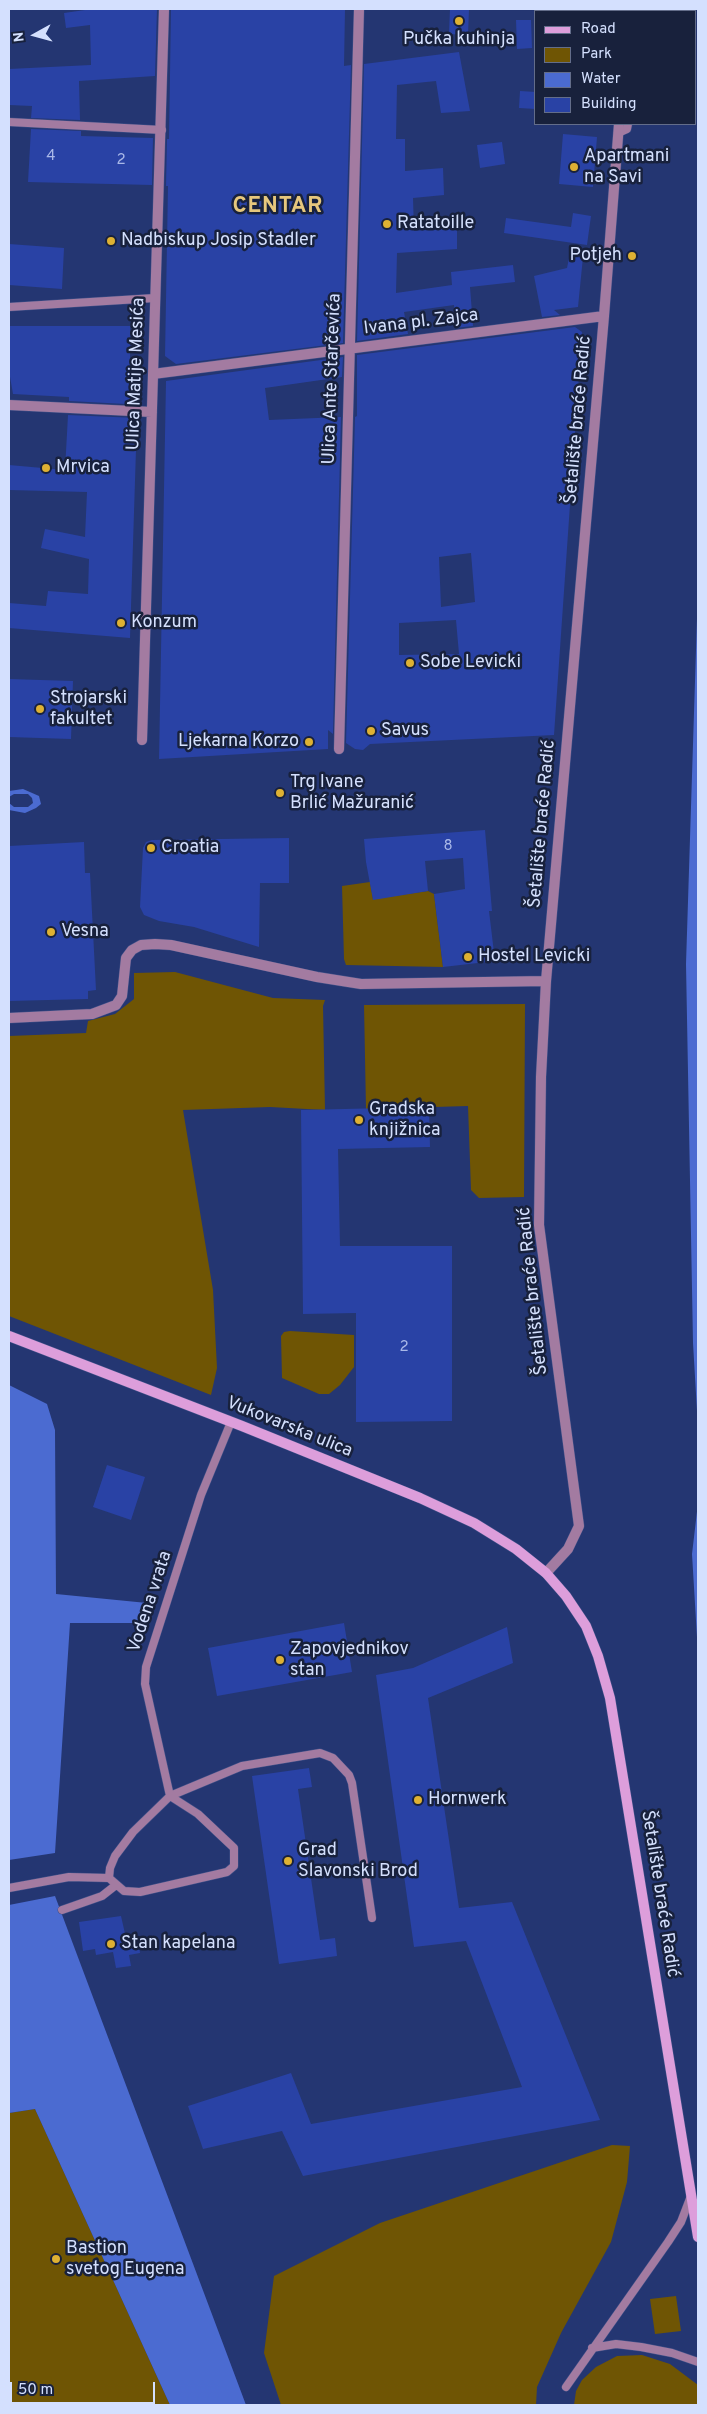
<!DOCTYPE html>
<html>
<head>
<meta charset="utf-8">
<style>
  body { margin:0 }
  #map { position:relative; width:707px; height:2414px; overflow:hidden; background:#243672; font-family:Overpass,sans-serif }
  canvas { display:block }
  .frame { position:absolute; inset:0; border:10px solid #d4e0fe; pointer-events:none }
  .legend { position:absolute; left:534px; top:10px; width:162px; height:115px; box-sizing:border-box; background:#18213c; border:1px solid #636d8a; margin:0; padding:6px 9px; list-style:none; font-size:15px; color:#d4e0fe }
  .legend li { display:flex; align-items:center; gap:10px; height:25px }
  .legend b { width:25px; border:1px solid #636d8a }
  .north { position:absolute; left:10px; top:10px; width:50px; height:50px; -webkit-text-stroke:4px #18213c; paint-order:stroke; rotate:263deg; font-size:14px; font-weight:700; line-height:20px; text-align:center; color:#d4e0fe }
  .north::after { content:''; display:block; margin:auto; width:18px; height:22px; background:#d4e0fe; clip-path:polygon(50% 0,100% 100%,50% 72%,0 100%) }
  .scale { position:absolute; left:10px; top:2382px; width:145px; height:22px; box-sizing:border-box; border:2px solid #d4e0fe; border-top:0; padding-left:6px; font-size:15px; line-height:18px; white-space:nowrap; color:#d4e0fe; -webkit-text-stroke:4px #18213c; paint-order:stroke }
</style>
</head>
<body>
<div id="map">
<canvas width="707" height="2414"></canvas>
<div class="frame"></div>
<ul class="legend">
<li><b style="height:6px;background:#dd9edb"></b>Road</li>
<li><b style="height:14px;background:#6f5504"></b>Park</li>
<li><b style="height:14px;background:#4b6bd1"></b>Water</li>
<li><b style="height:14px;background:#2942a5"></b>Building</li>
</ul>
<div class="north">N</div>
<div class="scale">50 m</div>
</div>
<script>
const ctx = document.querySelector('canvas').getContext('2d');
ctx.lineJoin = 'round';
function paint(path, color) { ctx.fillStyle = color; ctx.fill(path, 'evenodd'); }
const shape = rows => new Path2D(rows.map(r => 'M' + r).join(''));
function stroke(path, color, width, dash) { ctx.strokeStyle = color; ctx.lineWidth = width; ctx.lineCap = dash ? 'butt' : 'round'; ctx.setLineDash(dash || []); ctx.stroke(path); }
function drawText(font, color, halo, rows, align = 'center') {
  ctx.font = font + ' Overpass,sans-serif'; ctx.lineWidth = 5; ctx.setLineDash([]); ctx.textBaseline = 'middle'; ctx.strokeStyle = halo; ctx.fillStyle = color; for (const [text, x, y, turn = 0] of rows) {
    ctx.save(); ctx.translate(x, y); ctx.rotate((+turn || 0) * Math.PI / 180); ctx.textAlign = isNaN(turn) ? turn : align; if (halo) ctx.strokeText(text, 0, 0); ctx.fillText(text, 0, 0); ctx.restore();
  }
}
paint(shape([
  [632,9,690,9,689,11,631,11],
  [370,882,373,899,428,891,434,894,443,967,346,965,344,959,342,886],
  [175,972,273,998,325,1000,323,1006,325,1110,270,1107,183,1110,213,1290,217,1368,211,1395,9,1316,9,1036,86,1033,88,1021,115,1014,134,999,134,973],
  [525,1004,524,1197,479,1198,471,1190,468,1106,366,1109,364,1005],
  [290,1331,354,1335,354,1367,340,1385,329,1394,319,1394,282,1378,281,1336,284,1332],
  [35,2109,170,2405,9,2405,9,2113],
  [612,2145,630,2146,627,2182,611,2242,561,2333,537,2387,536,2405,281,2405,264,2353,274,2276,380,2223],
  [676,2296,681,2331,655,2334,650,2299],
  [642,2355,670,2364,698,2385,698,2405,574,2405,576,2391,582,2380,596,2367,617,2356]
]), '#6f5504');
paint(shape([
  [698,587,698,1428,693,1343,686,964],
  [23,789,39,796,41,804,36,808,25,813,9,810,9,791],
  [14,794,28,794,32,798,33,803,28,807,14,807,9,803,9,797],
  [9,1385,47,1404,55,1430,56,1594,147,1603,142,1623,70,1623,55,1853,9,1860],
  [698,1503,698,1654,692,1554],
  [55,1896,246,2405,170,2405,35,2109,9,2113,9,1905]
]), '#4b6bd1');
paint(shape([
  [92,9,157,9,155,76,79,81,80,120,31,118,32,106,9,105,9,69,91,65,90,25,66,28,64,13],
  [171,9,345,9,344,66,351,65,343,343,176,364,165,356,168,186,166,186,167,139,169,139],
  [450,9,469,9,468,35,449,34],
  [516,20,531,20,532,48,517,49],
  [459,52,470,111,441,113,436,81,397,85,396,139,405,139,405,171,443,168,444,195,413,198,414,231,457,228,457,249,397,253,396,293,452,285,451,272,513,265,515,282,470,287,473,326,455,328,454,305,404,312,408,334,357,341,364,64],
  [520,91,536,92,536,109,519,108],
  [31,129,81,131,81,136,153,138,152,185,28,182],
  [563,134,597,137,593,187,559,184],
  [502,142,505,164,480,168,477,145],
  [573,213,591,216,587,245,504,233,506,218,571,227],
  [9,244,64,248,62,289,9,285],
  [583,257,578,307,554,310,560,315,542,317,534,276,567,268,569,258],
  [9,326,130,326,130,368,137,368,136,397,126,404,69,401,69,397,13,394,9,371],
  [575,327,582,332,554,735,370,744,363,750,355,749,346,743,355,417,357,416,357,355],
  [471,553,475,602,441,607,439,557],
  [456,620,459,654,399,655,399,623],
  [343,357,342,377,265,388,269,420,341,417,333,734,328,730,328,749,159,759,166,381],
  [68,415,137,418,130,638,9,628,9,603,46,606,48,591,88,594,89,559,41,548,45,529,85,537,87,492,9,490,9,465,65,470],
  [9,679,73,681,71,739,9,737],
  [485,830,492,911,489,911,495,961,443,967,434,894,465,889,463,858,425,861,428,891,373,900,366,862,364,839],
  [289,838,289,883,260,883,259,947,194,927,159,921,144,915,140,907,143,848,146,842,152,840],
  [84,842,85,873,90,873,96,990,88,991,88,999,9,1001,9,846],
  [429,1107,430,1147,338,1149,340,1246,452,1246,452,1421,356,1422,356,1313,303,1314,301,1110],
  [107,1465,145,1477,131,1520,93,1507],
  [344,1623,352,1672,217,1696,208,1648],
  [507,1627,513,1663,428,1698,459,1908,512,1902,600,2120,303,2176,282,2131,203,2149,188,2106,291,2073,311,2124,522,2087,466,1941,414,1947,376,1675,413,1668],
  [309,1768,312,1787,298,1789,320,1940,335,1938,337,1956,279,1964,252,1776],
  [121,1916,126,1938,138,1936,140,1953,129,1955,131,1966,116,1968,113,1952,96,1955,95,1949,83,1951,79,1922]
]), '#2942a5');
const lane = shape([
  [659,11,660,9],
  [9,122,162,130],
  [618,133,627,129,628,124],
  [9,307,155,298],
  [231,1422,201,1495,146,1667,145,1684,170,1796,242,1766,320,1753,333,1758,349,1775,352,1783,372,1918],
  [9,1888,69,1877,109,1878,124,1891,140,1892,227,1872,234,1866,234,1848,198,1814,170,1796,133,1832,115,1856,110,1868,109,1878],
  [62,1910,102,1896,116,1885],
  [592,2348,616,2344,641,2347,672,2353,698,2362],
  [566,2387,668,2242,681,2222,691,2196]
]);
const street = shape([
  [627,11,628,9],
  [153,374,604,316],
  [9,405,152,412],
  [142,740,164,9],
  [339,749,359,9],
  [9,1018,92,1014,116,1005,122,996,126,958,132,950,141,945,155,944,171,945,317,977,361,984,546,981],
  [546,1573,568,1549,579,1526,539,1225,541,1077,546,981,604,316,619,124]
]);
const secondary = shape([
  [9,1336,242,1426,420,1498,474,1523,516,1549,546,1573,566,1596,586,1626,598,1656,610,1698,698,2237]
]);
stroke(lane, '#405188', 9);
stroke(street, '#405188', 11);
stroke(secondary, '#405188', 11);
stroke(lane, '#a37ba1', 8);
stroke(street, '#a37ba1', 10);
stroke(secondary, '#dd9edb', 10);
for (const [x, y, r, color] of [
  [459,21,5,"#deb133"],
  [574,167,5,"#deb133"],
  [387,224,5,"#deb133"],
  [111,241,5,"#deb133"],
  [632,256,5,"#deb133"],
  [46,468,5,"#deb133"],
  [121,623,5,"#deb133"],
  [410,663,5,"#deb133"],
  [40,709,5,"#deb133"],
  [371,731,5,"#deb133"],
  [309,742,5,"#deb133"],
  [280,793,5,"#deb133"],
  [151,848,5,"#deb133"],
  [51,932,5,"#deb133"],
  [468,957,5,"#deb133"],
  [359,1120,5,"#deb133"],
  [280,1660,5,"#deb133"],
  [418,1800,5,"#deb133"],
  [288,1861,5,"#deb133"],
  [111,1944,5,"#deb133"],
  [56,2259,5,"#deb133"]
]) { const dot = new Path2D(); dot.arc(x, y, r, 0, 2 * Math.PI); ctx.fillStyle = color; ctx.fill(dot); stroke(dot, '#18213c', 2); }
drawText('15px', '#a9b8e8', null, [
  ["4",51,157],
  ["2",121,161],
  ["8",448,847],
  ["2",404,1348]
]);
drawText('18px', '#d4e0fe', '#18213c', [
  ["Pučka kuhinja",459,40,"center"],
  ["Apartmani",584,157],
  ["na Savi",584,178],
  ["Ratatoille",397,224],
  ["Nadbiskup Josip Stadler",121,241],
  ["Potjeh",622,256,"right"],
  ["Mrvica",56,468],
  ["Konzum",131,623],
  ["Sobe Levicki",420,663],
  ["Strojarski",50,699],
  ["fakultet",50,720],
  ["Savus",381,731],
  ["Ljekarna Korzo",299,742,"right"],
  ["Trg Ivane",290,783],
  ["Brlić Mažuranić",290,804],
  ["Croatia",161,848],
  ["Vesna",61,932],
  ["Hostel Levicki",478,957],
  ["Gradska",369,1110],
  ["knjižnica",369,1131],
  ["Zapovjednikov",290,1650],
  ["stan",290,1671],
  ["Hornwerk",428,1800],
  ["Grad",298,1851],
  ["Slavonski Brod",298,1872],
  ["Stan kapelana",121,1944],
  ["Bastion",66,2249],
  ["svetog Eugena",66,2270]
], 'left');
drawText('18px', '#d4e0fe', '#18213c', [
  ["Ivana pl. Zajca",421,323,-7],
  ["Ulica Matije Mesića",137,374,-88],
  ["Ulica Ante Starčevića",333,379,-88],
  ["Šetalište braće Radić",579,420,-85],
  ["Šetalište braće Radić",543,824,-85],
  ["Šetalište braće Radić",534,1291,-96],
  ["Vukovarska ulica",289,1428,22],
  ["Vodena vrata",151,1602,-72],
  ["Šetalište braće Radić",659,1894,81]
]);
ctx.letterSpacing = '1px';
drawText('bold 22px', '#e6c77d', '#18213c', [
  ["CENTAR",278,208]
]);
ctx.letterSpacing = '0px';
</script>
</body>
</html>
